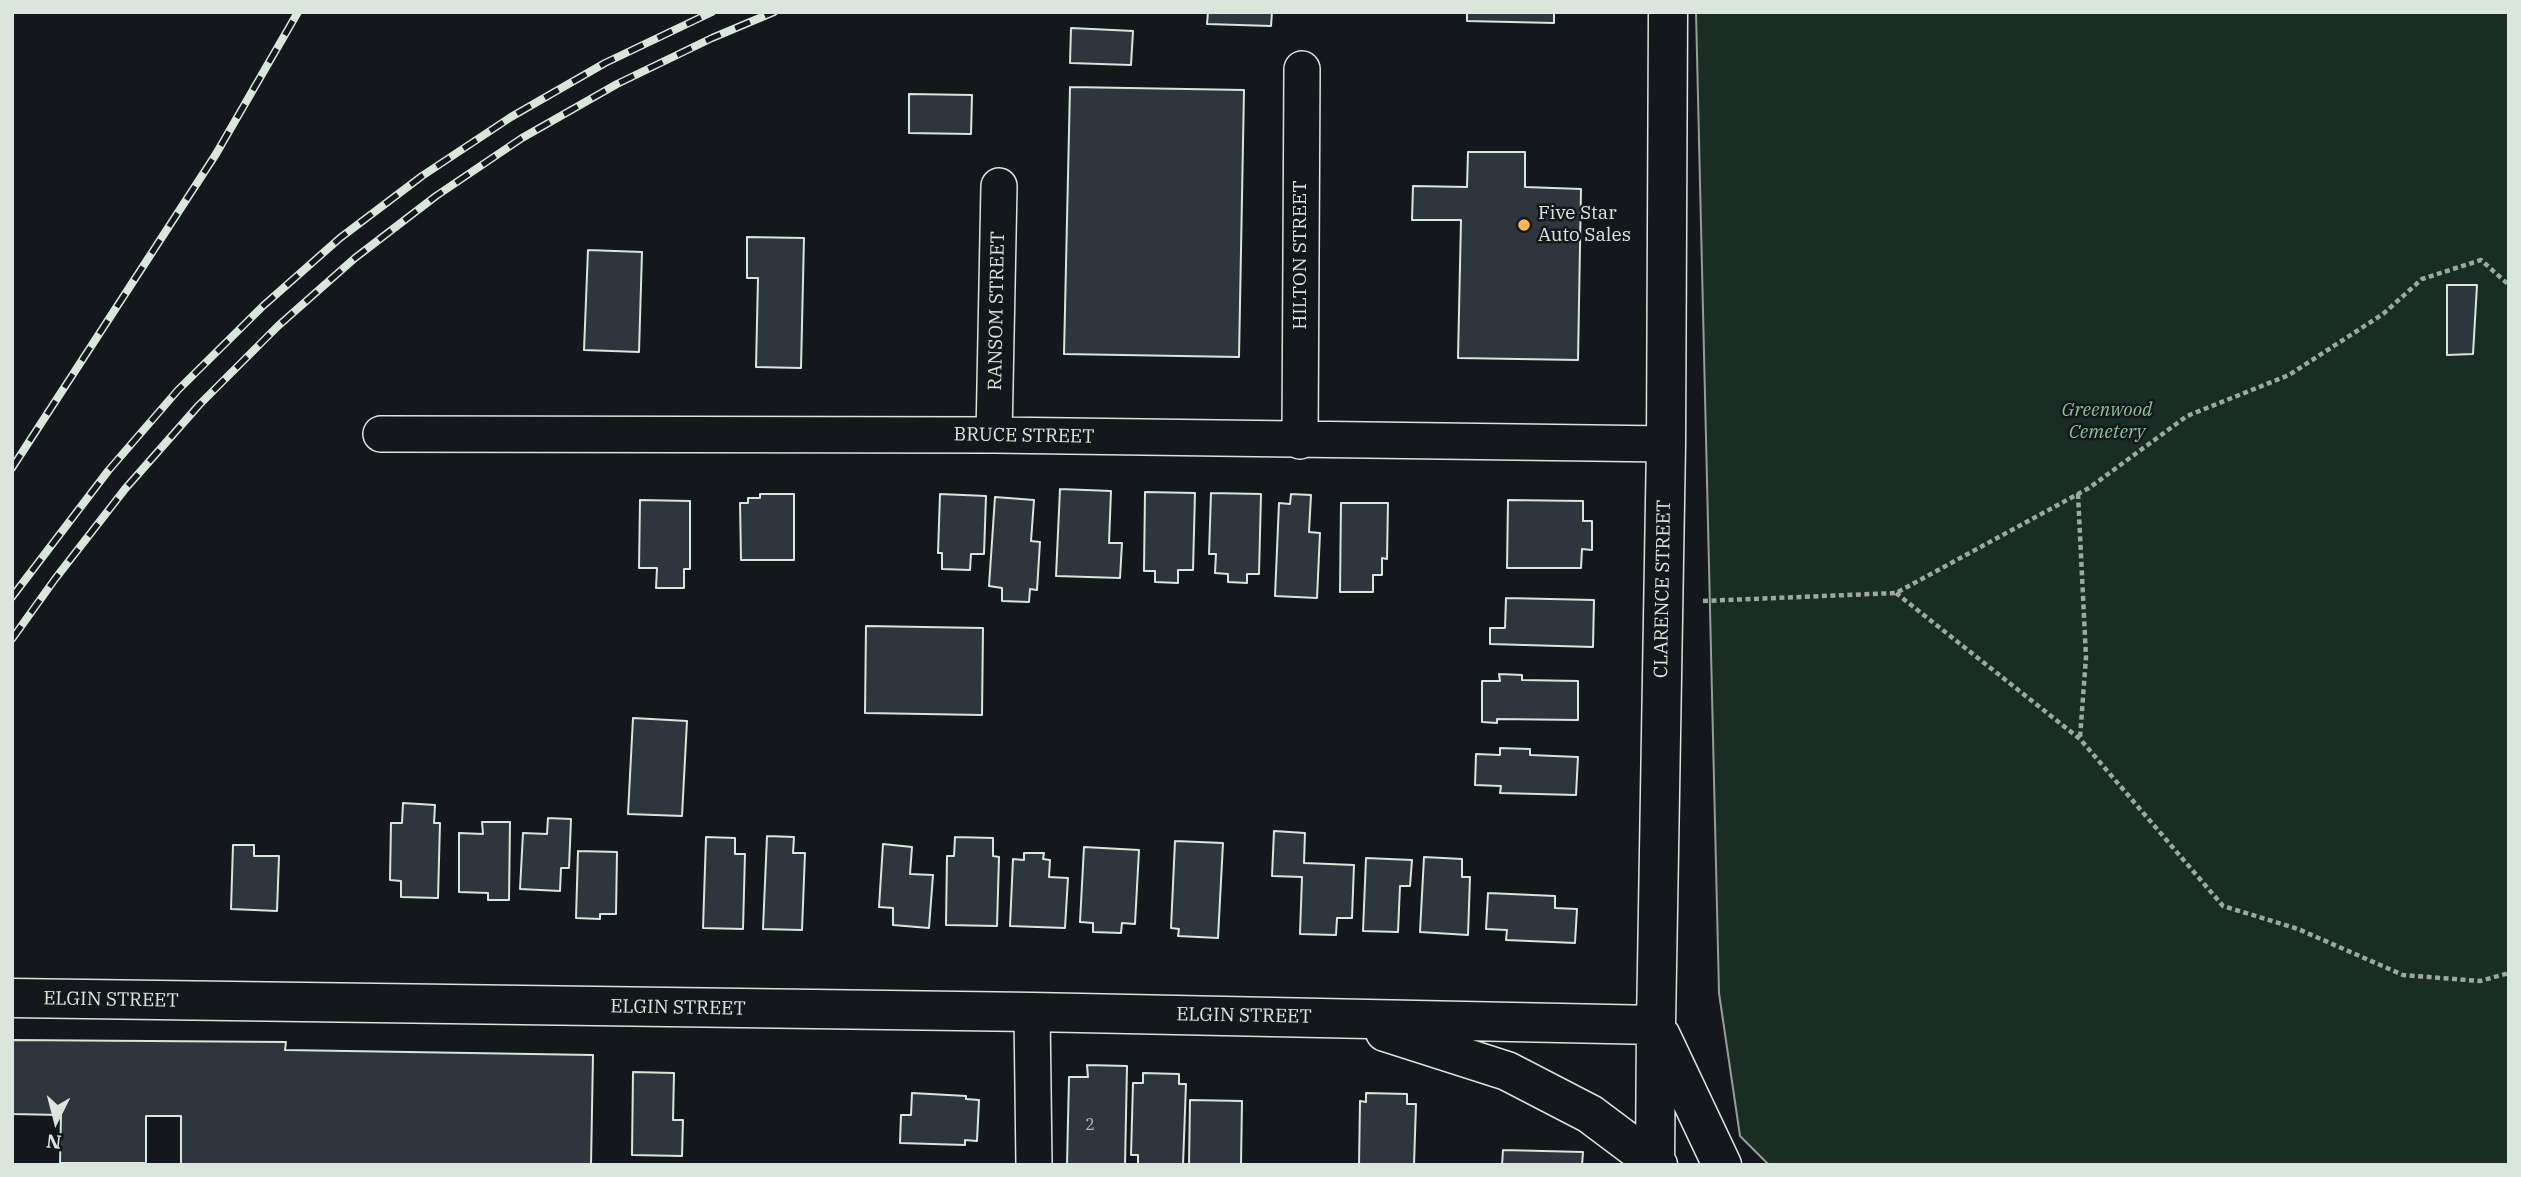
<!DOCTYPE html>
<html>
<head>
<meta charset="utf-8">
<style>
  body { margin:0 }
  #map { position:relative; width:2521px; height:1177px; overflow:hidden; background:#14181c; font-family:"IBM Plex Serif",serif }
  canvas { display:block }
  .frame { position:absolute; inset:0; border:14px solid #d8e6dc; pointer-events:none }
  .north { position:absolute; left:21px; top:1086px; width:70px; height:70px; -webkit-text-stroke:5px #14181c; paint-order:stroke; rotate:186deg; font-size:19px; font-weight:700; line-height:28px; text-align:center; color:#d8e6dc }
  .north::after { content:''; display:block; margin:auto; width:24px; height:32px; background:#d8e6dc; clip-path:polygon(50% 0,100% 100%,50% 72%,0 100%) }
</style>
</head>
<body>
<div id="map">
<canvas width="2521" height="1177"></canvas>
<div class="frame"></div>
<div class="north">N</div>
</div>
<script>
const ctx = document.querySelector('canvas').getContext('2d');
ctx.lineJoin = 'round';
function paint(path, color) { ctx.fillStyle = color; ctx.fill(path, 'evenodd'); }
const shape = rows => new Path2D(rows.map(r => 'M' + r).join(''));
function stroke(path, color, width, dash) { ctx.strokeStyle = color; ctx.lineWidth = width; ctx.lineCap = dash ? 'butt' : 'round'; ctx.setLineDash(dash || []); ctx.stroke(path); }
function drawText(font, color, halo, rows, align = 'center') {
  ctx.font = font + ' "IBM Plex Serif",serif'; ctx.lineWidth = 5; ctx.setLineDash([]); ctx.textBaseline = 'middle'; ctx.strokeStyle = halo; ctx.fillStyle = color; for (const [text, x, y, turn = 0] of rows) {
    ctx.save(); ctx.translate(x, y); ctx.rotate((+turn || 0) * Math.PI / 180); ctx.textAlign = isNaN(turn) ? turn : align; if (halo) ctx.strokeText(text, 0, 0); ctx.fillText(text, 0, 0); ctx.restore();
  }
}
const green = shape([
  [1696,12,2509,12,2509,1165,1769,1165,1740,1136,1719,993,1696,12]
]);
paint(green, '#1a2d24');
stroke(green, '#939e99', 2);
const building = shape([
  [1208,12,1272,12,1271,26,1207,24,1208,12],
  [1467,12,1554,12,1554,23,1467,21,1467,12],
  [1071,28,1133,31,1131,65,1070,63,1071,28],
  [1070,87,1244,90,1239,357,1064,354,1070,87],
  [909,94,972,95,971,134,909,133,909,94],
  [1468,152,1525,152,1525,187,1581,189,1578,360,1458,358,1461,220,1412,220,1413,186,1467,187,1468,152],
  [747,237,804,238,801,368,756,367,758,278,747,278,747,237],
  [588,250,642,252,639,352,584,350,588,250],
  [2447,285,2477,285,2473,354,2447,355,2447,285],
  [1060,489,1111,491,1109,543,1122,543,1120,578,1056,576,1060,489],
  [1145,492,1195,493,1193,570,1178,570,1178,583,1155,582,1155,571,1144,571,1145,492],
  [1211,493,1261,494,1259,574,1247,574,1247,583,1228,582,1228,574,1215,573,1216,554,1209,554,1211,493],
  [760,494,794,494,794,560,741,560,740,503,748,503,748,498,760,498,760,494],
  [940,494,986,496,984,554,971,554,970,570,942,569,942,553,938,553,940,494],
  [1291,494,1311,495,1309,532,1320,533,1317,598,1275,596,1279,503,1290,504,1291,494],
  [995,497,1034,500,1031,541,1040,542,1037,590,1030,589,1029,602,1002,601,1002,588,989,586,995,497],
  [640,500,690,501,690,569,684,569,684,588,656,588,657,568,639,568,640,500],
  [1508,500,1583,501,1583,521,1592,521,1592,550,1582,549,1581,568,1507,568,1508,500],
  [1341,503,1388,503,1387,559,1382,558,1382,575,1373,575,1373,592,1340,592,1341,503],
  [1506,598,1594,600,1593,647,1490,644,1490,628,1505,628,1506,598],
  [866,626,983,628,982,715,865,713,866,626],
  [1499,674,1522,675,1522,680,1578,681,1578,720,1497,719,1497,723,1482,722,1482,681,1500,681,1499,674],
  [633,718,687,721,682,816,628,814,633,718],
  [1500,748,1530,749,1530,755,1578,757,1576,795,1500,793,1501,786,1475,785,1476,754,1500,755,1500,748],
  [403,803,435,805,434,823,440,823,438,898,401,897,401,881,390,880,391,823,402,823,403,803],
  [548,818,571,819,569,868,561,868,560,891,520,889,523,833,547,834,548,818],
  [482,822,510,822,509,900,488,900,488,893,459,892,459,833,483,834,482,822],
  [1274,831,1305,833,1304,863,1354,865,1352,918,1337,918,1336,935,1300,934,1302,877,1272,876,1274,831],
  [767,836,794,837,793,853,805,853,802,930,763,929,767,836],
  [706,837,735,838,735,854,745,854,743,929,703,928,706,837],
  [955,837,993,838,993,856,999,857,997,926,946,925,947,856,954,856,955,837],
  [1175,841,1223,843,1218,938,1178,936,1179,929,1171,928,1175,841],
  [883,844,912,847,910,874,933,875,929,928,893,925,893,908,879,907,883,844],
  [233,845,254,845,254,856,279,856,277,911,231,909,233,845],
  [1084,847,1139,850,1135,924,1122,923,1121,933,1093,932,1093,923,1080,922,1084,847],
  [578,851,617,852,616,914,600,914,600,919,576,918,578,851],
  [1024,853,1044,853,1043,859,1050,860,1049,877,1068,878,1065,928,1010,926,1013,859,1024,860,1024,853],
  [1424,857,1462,859,1462,877,1470,877,1468,935,1420,932,1424,857],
  [1366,858,1412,860,1410,886,1400,886,1398,932,1363,931,1366,858],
  [1488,893,1555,896,1555,908,1577,909,1575,943,1506,940,1507,930,1486,929,1488,893],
  [12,1040,286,1042,285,1050,593,1055,591,1165,181,1165,181,1116,146,1116,146,1163,60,1163,61,1115,12,1114,12,1040],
  [1087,1065,1127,1066,1125,1165,1067,1165,1069,1077,1088,1077,1087,1065],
  [633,1072,674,1073,673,1120,683,1120,682,1156,632,1155,633,1072],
  [1143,1073,1179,1074,1179,1084,1186,1084,1183,1165,1138,1165,1138,1155,1131,1155,1133,1083,1143,1083,1143,1073],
  [912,1093,966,1096,966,1099,979,1100,977,1141,965,1140,965,1145,900,1143,901,1115,911,1115,912,1093],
  [1366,1093,1407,1094,1407,1104,1416,1104,1414,1165,1359,1165,1360,1101,1366,1102,1366,1093],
  [1190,1100,1242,1101,1241,1165,1189,1165,1190,1100],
  [1503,1150,1583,1152,1582,1165,1502,1165,1503,1150]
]);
paint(building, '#2c363c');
stroke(building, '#d8e6dc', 2);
const street = shape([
  [381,434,994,435,1666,444],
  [994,435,999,186],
  [1300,441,1302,69],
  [1032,1012,1034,1165]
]);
const secondary = shape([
  [12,998,1032,1012,1656,1025],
  [1385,1032,1507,1071,1590,1114,1658,1165],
  [1661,1036,1722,1165],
  [1655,1165,1656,1025,1666,444,1668,12]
]);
stroke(street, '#d8e6dc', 38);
stroke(secondary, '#d8e6dc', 41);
stroke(shape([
  [2078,494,2086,657,2080,738],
  [1896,593,2080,739,2223,906,2298,929,2403,975,2480,981,2509,973],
  [1703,601,1896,593,2089,488,2187,416,2289,375,2383,314,2422,279,2481,260,2509,285]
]), '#9da8a2', 4.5, [5, 3.5]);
stroke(street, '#14181c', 35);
stroke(secondary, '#14181c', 38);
const rail = shape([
  [12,468,216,154,298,12],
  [12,597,108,471,178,390,263,306,340,238,422,176,511,117,605,63,712,12],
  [12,639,55,579,125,489,199,405,278,326,355,258,436,196,522,138,617,84,712,38,774,12]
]);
stroke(rail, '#d8e6dc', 8);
stroke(rail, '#14181c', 5, [16]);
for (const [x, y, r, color] of [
  [1524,225,7,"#ffb74d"]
]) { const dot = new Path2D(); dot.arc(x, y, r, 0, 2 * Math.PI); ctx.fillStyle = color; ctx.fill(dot); stroke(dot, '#14181c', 2.5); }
drawText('16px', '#adbab4', null, [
  ["2",1090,1125]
]);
drawText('19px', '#d8e6dc', '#14181c', [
  ["Five Star",1538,214],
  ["Auto Sales",1538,236]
], 'left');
drawText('19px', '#d8e6dc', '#14181c', [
  ["HILTON STREET",1301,255,-90],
  ["RANSOM STREET",997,311,-89],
  ["BRUCE STREET",1024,436,1],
  ["CLARENCE STREET",1663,589,-89],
  ["ELGIN STREET",111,1000,1],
  ["ELGIN STREET",678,1008,1],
  ["ELGIN STREET",1244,1016,1]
]);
drawText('italic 19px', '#8ac095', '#14181c', [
  ["Greenwood",2107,411],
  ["Cemetery",2107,433]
]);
</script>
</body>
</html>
